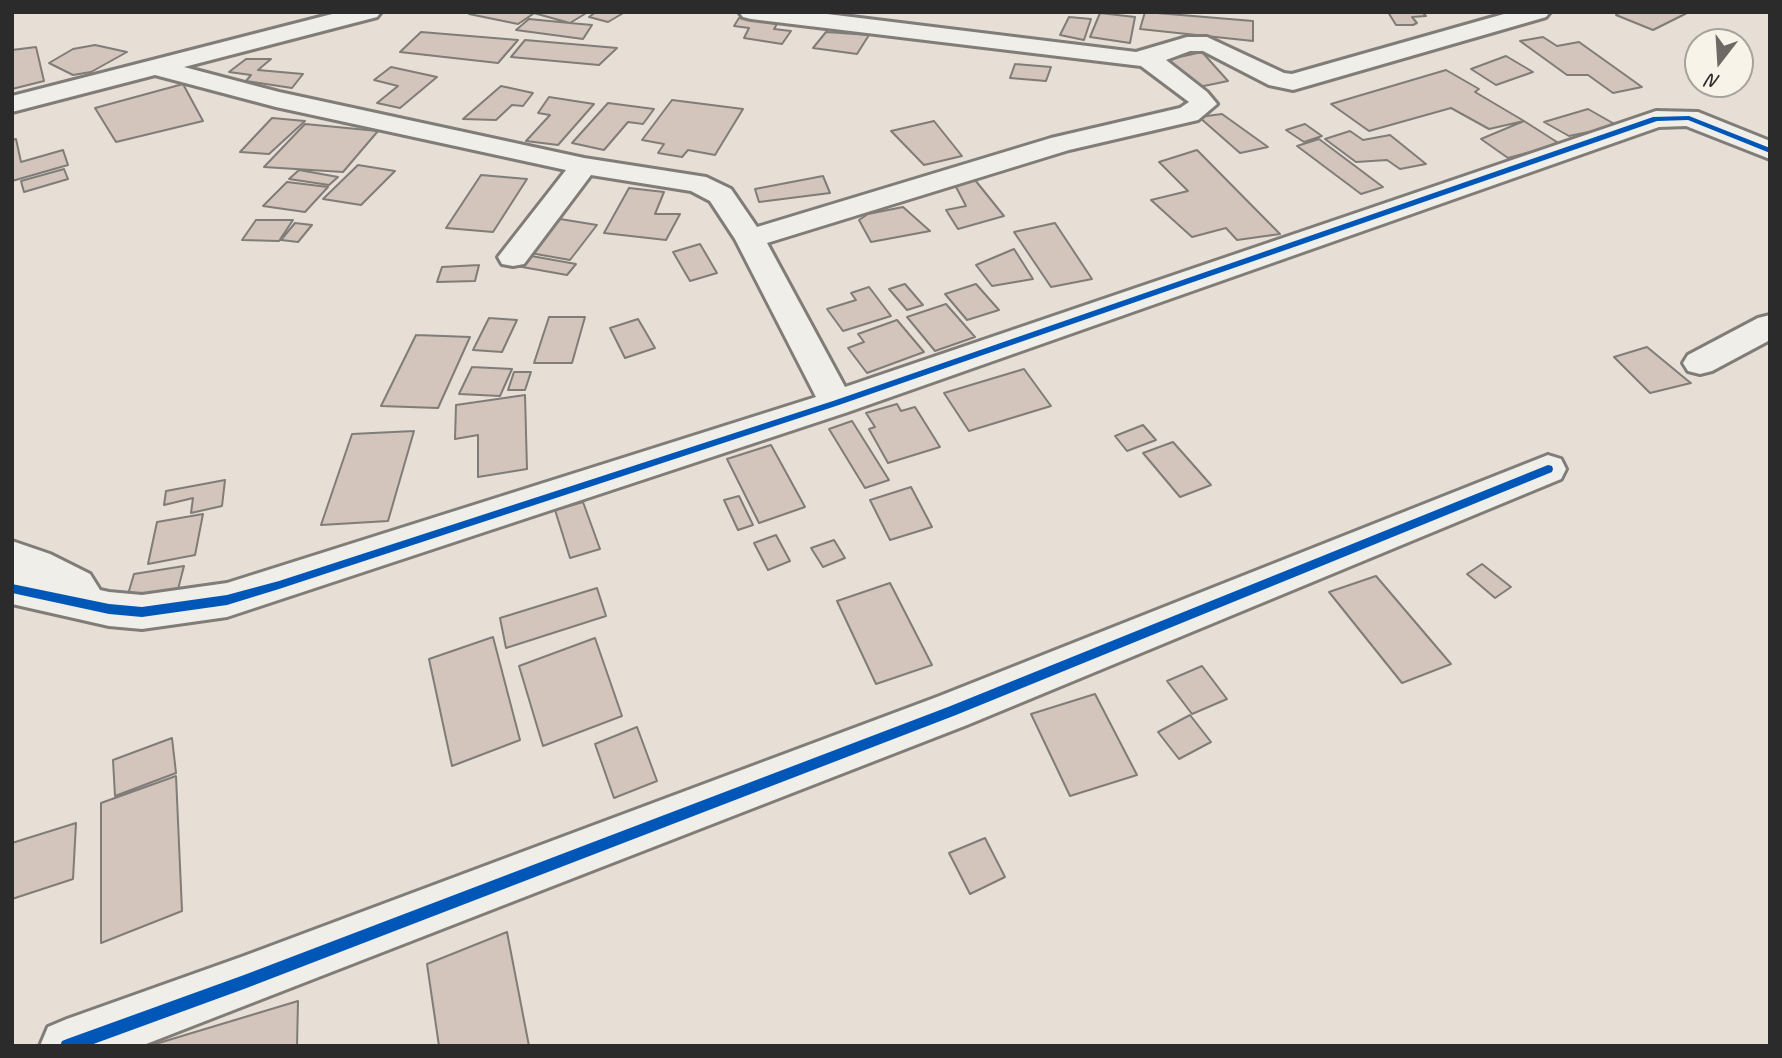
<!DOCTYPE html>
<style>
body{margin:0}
#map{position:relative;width:1782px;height:1058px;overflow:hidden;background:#e7ded5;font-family:Caveat,sans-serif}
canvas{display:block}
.frame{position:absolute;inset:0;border:14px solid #2b2b2b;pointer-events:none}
.north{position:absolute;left:1684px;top:28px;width:70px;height:70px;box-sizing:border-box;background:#f7f3e8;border:2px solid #a5a39c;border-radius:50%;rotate:197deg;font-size:19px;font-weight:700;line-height:28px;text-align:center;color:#2b2b2b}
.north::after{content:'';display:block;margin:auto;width:24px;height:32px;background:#6d6a66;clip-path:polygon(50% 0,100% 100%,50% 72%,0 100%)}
</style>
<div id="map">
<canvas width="1782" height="1058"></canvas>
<div class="frame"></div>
<div class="north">N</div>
</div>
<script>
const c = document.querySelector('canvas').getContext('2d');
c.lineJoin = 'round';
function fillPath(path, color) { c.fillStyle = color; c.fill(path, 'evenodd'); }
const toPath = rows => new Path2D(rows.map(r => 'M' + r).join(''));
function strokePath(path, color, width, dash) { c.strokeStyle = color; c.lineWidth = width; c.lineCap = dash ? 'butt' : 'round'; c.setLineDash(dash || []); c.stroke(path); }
const building = toPath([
 [471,12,524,12,533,14,518,24,469,14,471,12],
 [530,12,588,12,570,23,530,12],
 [596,12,625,12,608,22,589,17,596,12],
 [1145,12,1253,21,1253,41,1140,29,1145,12],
 [1388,12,1422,12,1426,16,1412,17,1417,23,1413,25,1396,25,1388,12],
 [1620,12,1689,12,1653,30,1616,15,1620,12],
 [1100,13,1135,17,1130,43,1090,37,1100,13],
 [1069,17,1091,19,1084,40,1060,35,1069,17],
 [739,18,777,24,774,29,791,31,782,44,744,38,749,28,734,26,739,18],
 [529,19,570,23,592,25,583,39,516,30,529,19],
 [421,32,518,40,498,63,400,52,421,32],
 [826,32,869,35,857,54,813,48,826,32],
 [1543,37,1557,46,1579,42,1642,87,1613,93,1588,75,1567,75,1520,41,1543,37],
 [525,40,617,48,599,65,511,57,525,40],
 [95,45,127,52,91,72,73,75,49,63,73,49,95,45],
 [36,47,44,81,12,89,12,50,36,47],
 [1202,52,1228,81,1199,87,1166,60,1202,52],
 [1506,56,1533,72,1496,85,1471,69,1506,56],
 [246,59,271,59,258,70,303,74,292,88,246,81,251,75,229,72,246,59],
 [1015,64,1051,67,1046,81,1010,78,1015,64],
 [391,67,437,77,400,108,377,103,398,86,374,80,391,67],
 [1446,70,1479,89,1475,92,1524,121,1489,129,1451,108,1369,131,1331,104,1446,70],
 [183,84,203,121,116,142,95,108,183,84],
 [501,86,533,93,523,106,512,105,496,120,463,119,501,86],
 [549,97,594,104,558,145,526,141,550,115,538,113,549,97],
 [672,100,743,109,715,155,688,150,682,157,658,153,664,144,642,140,672,100],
 [608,103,654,109,643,124,628,122,604,150,572,143,608,103],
 [1588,109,1618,126,1569,136,1544,122,1588,109],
 [1222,114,1268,147,1240,153,1199,117,1222,114],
 [272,118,305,121,269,154,240,152,272,118],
 [934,121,962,156,924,165,891,131,934,121],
 [1524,121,1560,144,1508,158,1481,139,1524,121],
 [305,124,378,131,343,172,264,167,305,124],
 [1305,124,1322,136,1304,142,1286,130,1305,124],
 [1350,131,1363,140,1390,135,1426,164,1400,169,1387,160,1356,162,1325,139,1350,131],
 [16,139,21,162,63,150,68,165,12,181,12,140,16,139],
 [1319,139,1383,187,1361,194,1297,146,1319,139],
 [1197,150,1280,234,1237,240,1226,228,1192,237,1151,200,1188,191,1159,162,1197,150],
 [358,165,395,171,361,205,323,199,358,165],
 [64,169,68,179,24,192,21,181,64,169],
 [299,170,338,177,329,185,289,179,299,170],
 [481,175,527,179,493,232,446,228,481,175],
 [823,176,830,193,759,202,755,189,823,176],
 [975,180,1004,216,958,229,946,210,966,206,955,185,975,180],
 [287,182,328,187,305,212,263,206,287,182],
 [629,188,664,192,655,214,680,214,666,240,604,233,629,188],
 [903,207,930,231,871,242,859,220,868,214,903,207],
 [560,219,597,225,570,260,519,251,529,238,543,241,560,219],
 [256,220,293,220,279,241,242,240,256,220],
 [295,223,312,225,298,242,281,240,295,223],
 [1055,223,1092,279,1051,287,1014,232,1055,223],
 [700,244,717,273,690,281,673,252,700,244],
 [1014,249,1033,279,992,286,976,265,1014,249],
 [520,254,576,264,567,275,511,265,520,254],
 [479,265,475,281,437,282,442,267,479,265],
 [905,284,923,305,907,310,889,289,905,284],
 [976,284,999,310,967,320,945,294,976,284],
 [869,287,891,316,843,331,827,309,856,300,851,293,869,287],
 [946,304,975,337,935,351,907,317,946,304],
 [549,317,585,317,572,363,534,363,549,317],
 [489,318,517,320,502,352,473,350,489,318],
 [638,319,655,348,625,358,610,328,638,319],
 [897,320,924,352,867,373,848,348,864,342,858,334,897,320],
 [416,335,470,337,438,408,381,406,416,335],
 [1647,347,1687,380,1691,383,1650,393,1614,357,1647,347],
 [472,367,512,369,500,396,459,394,472,367],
 [1024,369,1051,406,969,431,944,393,1024,369],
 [514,372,531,372,525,390,508,390,514,372],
 [525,395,527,469,478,477,478,435,455,439,456,405,525,395],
 [897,404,901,411,915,407,940,447,888,463,869,429,875,427,866,413,897,404],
 [852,421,889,480,865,488,829,429,852,421],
 [1143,425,1156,440,1127,451,1115,436,1143,425],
 [414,431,388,521,321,525,352,434,414,431],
 [1173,442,1211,485,1180,497,1143,453,1173,442],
 [771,445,805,507,759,523,727,459,771,445],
 [225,480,222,506,191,513,193,498,164,505,166,491,225,480],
 [911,487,932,527,890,540,870,500,911,487],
 [739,496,753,525,738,530,724,500,739,496],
 [583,502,600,549,570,558,555,510,583,502],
 [203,514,195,555,148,564,157,522,203,514],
 [776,535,790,561,768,570,754,543,776,535],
 [834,540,845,558,823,567,811,548,834,540],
 [1482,564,1511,587,1495,598,1467,574,1482,564],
 [184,566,177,593,126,601,134,574,184,566],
 [1376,576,1451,664,1402,683,1329,592,1376,576],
 [890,583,932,665,876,684,837,601,890,583],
 [597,588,606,616,506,648,500,618,597,588],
 [493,637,520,740,452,766,429,659,493,637],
 [595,638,622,716,543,746,519,666,595,638],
 [1202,666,1227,699,1192,714,1167,681,1202,666],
 [1095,694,1137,775,1070,796,1031,714,1095,694],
 [1190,715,1211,742,1179,759,1158,732,1190,715],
 [637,727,657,781,614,798,595,744,637,727],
 [172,738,176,773,115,796,113,760,172,738],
 [176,776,182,911,101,943,101,803,176,776],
 [76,823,73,879,12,899,12,843,76,823],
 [985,838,1005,877,970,894,949,853,985,838],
 [507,932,529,1046,439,1046,427,964,507,932],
 [298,1001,297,1046,152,1046,152,1045,298,1001]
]);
const minor = toPath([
 [340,12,381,12,377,17,184,67,279,92,584,158,706,177,731,189,757,227,1051,138,1180,108,1189,102,1141,66,751,19,743,17,739,12,811,12,1136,52,1187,37,1207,37,1284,73,1292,74,1511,12,1550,12,1546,17,1293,90,1269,85,1203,51,1190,51,1166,60,1207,92,1217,104,1198,120,1069,150,767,243,845,387,1656,111,1698,112,1770,141,1770,159,1686,126,1659,127,848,412,227,617,142,629,109,626,12,604,12,541,50,554,90,574,100,590,109,592,142,595,227,583,816,397,735,239,710,201,691,191,591,175,524,264,513,266,502,264,498,257,566,170,276,107,155,75,12,112,12,96,340,12],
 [1770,315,1770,340,1712,371,1700,374,1688,371,1683,363,1688,355,1758,318,1770,315],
 [1548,455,1561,459,1566,469,1561,479,967,725,141,1046,40,1046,48,1027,67,1019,244,956,937,697,1548,455]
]);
const cycleway = toPath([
 [1689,116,1770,148,1770,153,1688,120,1657,121,839,405,279,589,227,605,142,617,109,614,12,593,12,584,109,604,142,607,227,595,279,581,833,401,1653,117,1689,116],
 [1548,465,1552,466,1553,469,1552,472,956,715,244,989,88,1046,60,1046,62,1041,67,1039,244,975,948,707,1548,465]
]);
fillPath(building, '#d3c5bc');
strokePath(building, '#807c78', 2);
strokePath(minor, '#807c78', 6);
fillPath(minor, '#f0eee9');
fillPath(cycleway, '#0057b8');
</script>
